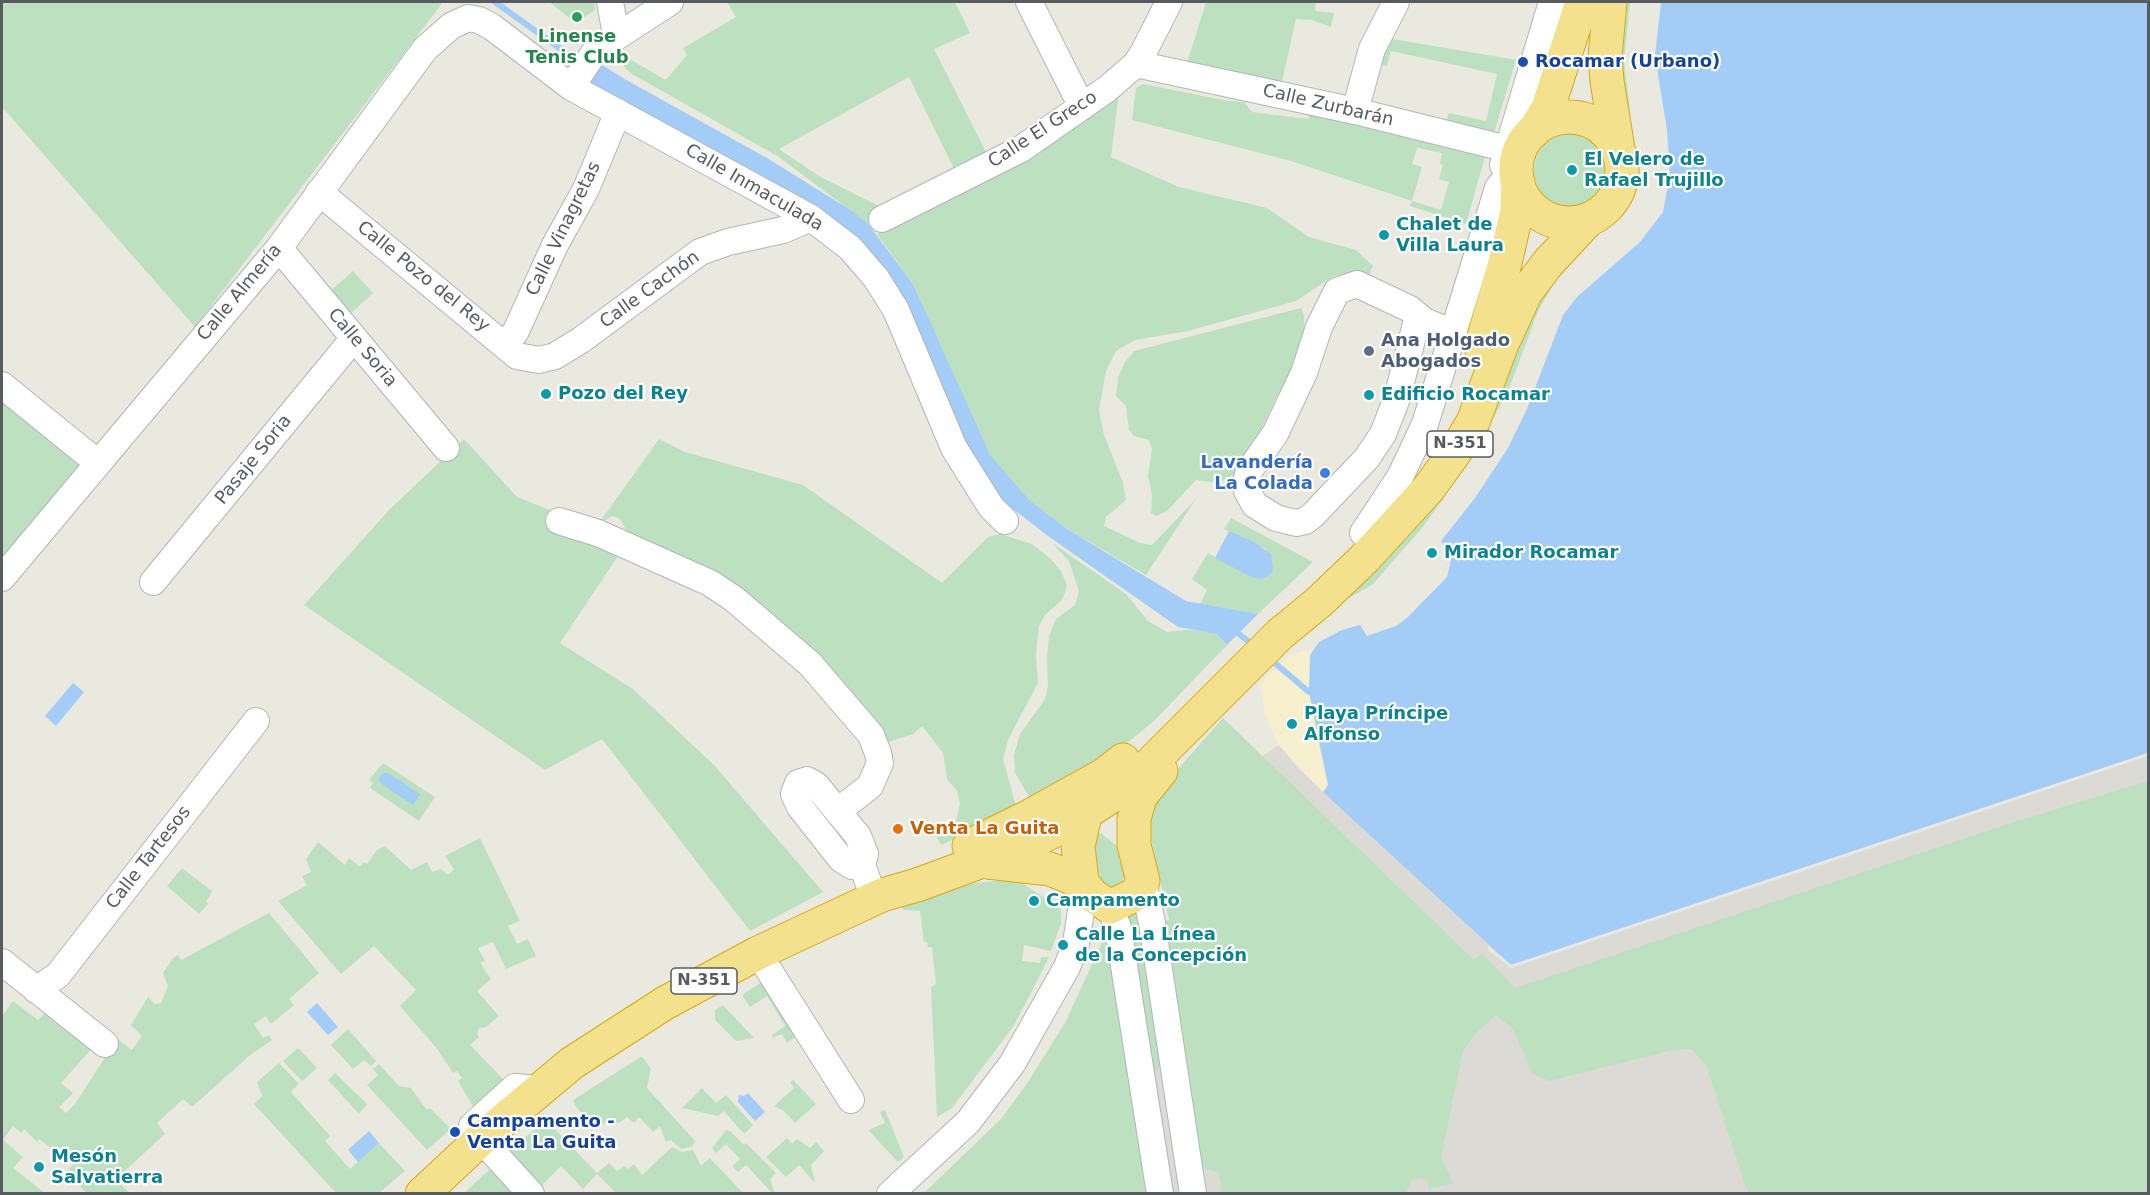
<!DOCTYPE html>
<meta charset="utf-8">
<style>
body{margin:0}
#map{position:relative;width:2150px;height:1195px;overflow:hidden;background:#eae9e0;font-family:"DejaVu Sans",sans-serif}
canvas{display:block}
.frame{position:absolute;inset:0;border:3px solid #585b5f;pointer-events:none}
</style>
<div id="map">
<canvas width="2150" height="1195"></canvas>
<div class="frame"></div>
</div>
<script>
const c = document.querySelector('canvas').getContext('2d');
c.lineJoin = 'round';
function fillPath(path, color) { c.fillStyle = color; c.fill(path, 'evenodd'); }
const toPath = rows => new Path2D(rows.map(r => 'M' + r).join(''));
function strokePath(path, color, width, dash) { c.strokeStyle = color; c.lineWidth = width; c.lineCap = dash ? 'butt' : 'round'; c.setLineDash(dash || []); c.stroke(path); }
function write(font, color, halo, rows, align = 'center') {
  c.font = font + ' "DejaVu Sans",sans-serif'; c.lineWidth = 4.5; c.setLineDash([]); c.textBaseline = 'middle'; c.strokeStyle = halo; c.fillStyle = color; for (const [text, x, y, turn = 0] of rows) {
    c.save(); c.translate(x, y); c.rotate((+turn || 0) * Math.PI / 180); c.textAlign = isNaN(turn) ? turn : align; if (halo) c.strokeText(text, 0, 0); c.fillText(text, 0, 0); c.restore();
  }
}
const industrial = toPath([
 [1279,745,1299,769,1511,965,2148,753,2148,1193,1115,1193,1101,944,1112,929,1169,920,1262,756]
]);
const green = toPath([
 [2,2,443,2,195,327,2,107],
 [549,2,594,2,595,10,576,23],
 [727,2,955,2,970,33,934,49,988,156,956,173,909,77,779,149,819,176,879,206,882,219,868,224,779,157,632,74,611,55,617,52,666,80,687,55,683,48,736,17],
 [1206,2,1316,2,1315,11,1334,13,1331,27,1312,20,1296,19,1281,86,1187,63],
 [1622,2,1630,2,1624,61,1636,161,1637,180,1632,196,1555,282,1539,309,1510,386,1477,451,1423,527,1373,584,1346,600,1340,600,1530,311,1591,235,1603,227,1630,195,1635,179,1635,161,1625,125,1620,83],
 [1387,38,1516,60,1493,136,1445,125,1449,113,1486,121,1497,74,1391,51,1387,66,1375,63],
 [1143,84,1228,101,1244,102,1252,112,1299,118,1308,119,1313,107,1487,149,1466,224,1410,206,1412,201,1291,161,1132,120,1136,88],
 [1417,148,1442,153,1440,164,1443,165,1439,179,1449,182,1441,210,1412,201,1422,167,1412,164],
 [1119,92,1111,157,1179,187,1267,208,1309,237,1356,250,1373,266,1367,279,1362,280,1342,274,1332,277,1296,301,1188,331,1135,340,1116,351,1106,371,1099,410,1104,435,1123,483,1126,500,1106,517,1104,526,1140,543,1152,545,1196,499,1146,575,1067,529,1029,501,1007,478,990,455,973,422,913,284,877,234],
 '1534 171a38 38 0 1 1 76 0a38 38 0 1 1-76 0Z',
 [353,271,373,293,347,317,327,294],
 [1301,308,1304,316,1305,339,1296,367,1277,396,1244,465,1232,476,1217,483,1196,480,1167,511,1156,516,1151,513,1152,495,1148,476,1152,449,1149,440,1134,436,1129,430,1126,406,1116,396,1118,377,1125,362,1134,351],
 [2,400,81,463,2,558],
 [464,439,517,497,552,511,551,529,565,537,620,553,560,643,633,689,714,765,823,892,750,931,602,739,545,770,304,605,389,510],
 [659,439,685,452,803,485,942,583,988,537,1000,534,1032,544,1051,559,1061,571,1067,585,1065,592,1062,600,1045,615,1039,626,1036,655,1038,683,1008,740,1003,759,1017,810,941,845,936,836,949,828,957,818,960,803,957,791,947,779,943,753,922,726,913,734,888,742,859,709,628,534,621,520,613,516,599,523],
 [1231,518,1313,562,1258,614,1200,604,1207,590,1192,579,1208,553,1251,577,1266,549,1224,529],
 [1052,543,1126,594,1148,621,1167,632,1187,630,1206,631,1217,634,1227,645,1155,720,1120,749,1032,802,1015,773,1014,755,1020,734,1045,699,1048,686,1047,658,1049,636,1056,619,1075,605,1079,591,1069,561],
 [1223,718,1474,960,1482,953,1515,988,2011,823,2148,781,2148,1193,1748,1193,1706,1065,1691,1049,1673,1050,1549,1081,1532,1073,1513,1029,1496,1015,1476,1033,1463,1050,1441,1158,1453,1183,1429,1189,1428,1181,1421,1178,1412,1180,1404,1194,1212,1193,1222,1191,1219,1172,1205,1169,1200,1158,1164,921,1169,920,1149,830,1152,806,1163,786],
 [383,763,435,797,419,821,370,788,373,783,369,780],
 [1101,833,1118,847,1127,871,1120,885,1110,888,1107,888,1100,876,1095,858,1096,834],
 [480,838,520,921,508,926,517,944,528,939,536,956,506,969,493,942,478,948,485,961,480,963,491,979,477,991,499,1016,486,1027,479,1028,477,1034,479,1037,470,1045,505,1081,474,1108,458,1081,462,1078,457,1071,453,1073,438,1050,400,1006,416,990,374,946,341,974,278,901,307,885,302,876,311,872,306,859,318,842,345,865,349,858,360,867,364,862,367,864,377,850,385,846,411,870,427,862,432,872,441,869,448,875,454,869,445,856],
 [182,868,212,891,206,902,208,904,199,914,167,886],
 [1016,879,1061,909,1061,923,1051,951,1024,945,1022,961,1040,963,1041,957,1049,957,1034,987,1013,1027,952,1108,937,1117,931,987,936,984,932,947,928,947,927,942,924,942,920,911,904,910,900,905,975,883],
 [1138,907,1161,1063,1156,1072,1146,1062,1126,909],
 [269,913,319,973,289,999,294,1005,271,1024,266,1016,254,1024,263,1038,269,1035,272,1040,249,1056,192,1107,183,1099,157,1123,165,1134,116,1179,129,1193,86,1193,67,1171,73,1165,39,1139,37,1142,24,1129,21,1133,13,1126,3,1140,23,1157,13,1168,45,1193,2,1193,2,1016,13,1001,38,1020,48,1010,94,1046,61,1083,73,1093,59,1107,66,1113,75,1104,117,1039,132,1050,142,1036,131,1025,148,997,155,1004,161,1003,168,986,163,973,173,958,178,955,181,960],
 [1105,936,1148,1193,923,1194,1001,1119,1026,1085,1065,1023],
 [765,980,800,1034,787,1043,782,1034,773,1038,772,1035,785,1026,767,996,750,1007,742,995],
 [723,1005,754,1038,736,1041,715,1020,715,1010],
 [348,1029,376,1061,371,1066,364,1060,353,1069,331,1045],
 [298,1048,317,1068,302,1081,283,1061],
 [642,1056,651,1069,647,1088,695,1141,692,1147,681,1149,671,1140,666,1142,660,1126,653,1132,639,1117,634,1123,627,1117,619,1123,609,1120,600,1126,586,1119,575,1105,573,1100],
 [279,1063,299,1084,291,1092,330,1136,325,1141,350,1169,379,1143,405,1171,379,1193,336,1193,254,1104,262,1096,257,1082],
 [379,1064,399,1086,411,1088,426,1109,431,1109,451,1129,427,1150,367,1085,378,1075,373,1069],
 [335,1073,367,1104,359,1114,328,1080],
 [793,1080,816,1104,795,1123,784,1111,774,1106,794,1088,790,1082],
 [702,1088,716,1103,726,1095,753,1125,744,1134,724,1111,718,1116,682,1108],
 [885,1110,904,1157,898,1162,868,1130,885,1123,880,1112],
 [546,1120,597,1173,609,1163,617,1171,624,1166,628,1169,634,1164,642,1175,672,1147,682,1152,693,1150,701,1166,710,1158,743,1193,616,1193,597,1174,583,1189,561,1166,540,1187,507,1153],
 [726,1130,730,1131,744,1145,746,1143,776,1173,770,1179,775,1193,772,1193,746,1165,738,1172,732,1166,740,1159,726,1144,716,1153,712,1148],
 [787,1138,792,1144,797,1139,810,1148,816,1142,824,1151,811,1165,815,1183,799,1165,786,1177,766,1157],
 [491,1168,514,1194,463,1194]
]);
const sand = toPath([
 [1314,648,1310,655,1317,736,1328,786,1323,792,1279,745,1264,712,1263,692,1258,685,1289,656]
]);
const water = toPath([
 [1661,2,2148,2,2148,753,1511,965,1323,792,1328,785,1309,692,1310,655,1319,642,1342,630,1360,625,1367,636,1396,626,1407,618,1447,577,1452,556,1441,541,1475,498,1508,448,1527,409,1563,315,1577,297,1640,242,1663,212,1670,174,1667,130,1655,56],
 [594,60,628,81,767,158,852,211,868,224,913,284,990,455,1029,500,1067,529,1186,601,1258,614,1227,645,1217,634,1178,627,1048,536,987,489,884,279,579,84],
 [1229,531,1254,542,1271,554,1273,570,1268,576,1261,579,1251,577,1215,558],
 [73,683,84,692,56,726,45,716],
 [383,773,388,773,420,794,413,805,383,785,378,779],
 [317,1003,338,1027,328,1035,307,1012],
 [748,1093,765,1112,755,1121,738,1102,739,1095,744,1096],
 [369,1131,379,1143,358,1162,348,1150]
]);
const pier = toPath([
 [2148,753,2148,756,1511,968,1487,949,1489,947,1511,965]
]);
const stream = toPath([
 [495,2,579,62],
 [1234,630,1254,646],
 [1269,658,1309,692]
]);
const minor = toPath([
 [610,2,616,35],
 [1029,2,1082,107],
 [1136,64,1355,111,1520,152],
 [571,87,596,50,670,2],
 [1355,111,1372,49,1396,2],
 [1503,165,1552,2],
 [319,192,517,356,539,360,555,356,581,340,700,252,728,242,783,230,811,218],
 [882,219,1021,149,1107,89,1136,64,1143,53,1169,2],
 [279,248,446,448],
 [1424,321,1410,309,1357,284,1337,291,1319,327,1304,373,1275,434,1249,471,1246,482,1247,491,1255,505,1276,518,1296,523,1305,521,1313,515,1367,458,1383,434,1397,398,1416,324,1424,321,1454,333],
 [506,345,516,331,555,245,586,189,618,112],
 [2,385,98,463],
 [559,521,598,533,710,583,734,599,810,664,871,735,878,753,880,763,870,786,838,811],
 [1363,533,1400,477,1425,424,1498,188,1517,164],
 [2,578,279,248,425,49,451,26,468,18,479,20,492,27,571,87,811,218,850,248,876,278,896,310,954,448,991,507,1005,521],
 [153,582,354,338],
 [862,865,852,866,841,859,800,807,794,794,798,783,807,780,816,785,858,836,865,854,862,865,874,898],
 [1143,881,1152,923,1193,1194],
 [1110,907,1118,928,1160,1194],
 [758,953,851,1100],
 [2,962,105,1044],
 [36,990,58,975,256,721],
 [481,1139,531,1194],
 [470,1140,472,1126,515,1087,539,1089],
 [890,1194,968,1122,1012,1064,1067,967,1076,943,1085,885]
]);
const highway = toPath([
 [1610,2,1605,57,1607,81,1618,149],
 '1516 170a53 53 0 1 1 106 0a53 53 0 1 1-106 0Z',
 [1534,131,1548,108,1582,2],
 [1481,347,1504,267,1517,211,1518,182],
 [1088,802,1078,846,1082,882,1092,895,1110,907,1136,894,1143,881,1134,845,1134,819,1140,797,1161,771],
 [969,846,1028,817,1104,775,1123,760],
 [988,862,1050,869,1082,882],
 [422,1194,481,1139,572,1063,665,1003,758,953,882,895,917,885,1031,843,1084,814,1130,784,1280,634,1319,602,1365,558,1429,488,1455,452,1473,422,1502,344,1526,292,1548,263,1589,219]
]);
const markers = [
 [577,17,6,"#2e9e5b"],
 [1523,62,6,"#1a4fb4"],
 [1572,170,6,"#0f9aa8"],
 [1384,235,6,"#0f9aa8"],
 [1369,351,6,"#5c6f8a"],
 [546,394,6,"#0f9aa8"],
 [1369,395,6,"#0f9aa8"],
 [1325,473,6,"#3f7fe0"],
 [1432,553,6,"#0f9aa8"],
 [1292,724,6,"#0f9aa8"],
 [898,829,6,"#e8710a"],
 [1034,901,6,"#0f9aa8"],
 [1063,945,6,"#0f9aa8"],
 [455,1132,6,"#1a4fb4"],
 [39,1167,6,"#0f9aa8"]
];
const shields = [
 [1460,444,66],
 [704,981,66]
];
const shieldNames = [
 ["N-351",1460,444],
 ["N-351",704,981]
];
const leisureNames = [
 ["Linense",577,37],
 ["Tenis Club",577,58]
];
const transitNames = [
 ["Rocamar (Urbano)",1535,62],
 ["Campamento -",467,1122],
 ["Venta La Guita",467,1143]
];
const streetNames = [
 ["Calle Zurbarán",1328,106,13],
 ["Calle El Greco",1043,130,-33],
 ["Calle Inmaculada",754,188,30],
 ["Calle Vinagretas",564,229,-64],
 ["Calle Pozo del Rey",423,277,39],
 ["Calle Cachón",650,290,-36],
 ["Calle Almería",240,293,-50],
 ["Calle Soria",362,348,50],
 ["Pasaje Soria",254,460,-51],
 ["Calle Tartesos",149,858,-52]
];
const cultureNames = [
 ["El Velero de",1584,160],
 ["Rafael Trujillo",1584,181],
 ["Chalet de",1396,225],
 ["Villa Laura",1396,246],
 ["Pozo del Rey",558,394],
 ["Edificio Rocamar",1381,395],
 ["Mirador Rocamar",1444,553],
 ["Playa Príncipe",1304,714],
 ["Alfonso",1304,735],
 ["Campamento",1046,901],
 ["Calle La Línea",1075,935],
 ["de la Concepción",1075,956],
 ["Mesón",51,1157],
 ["Salvatierra",51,1178]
];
const serviceNames = [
 ["Ana Holgado",1381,341],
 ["Abogados",1381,362]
];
const shopNames = [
 ["Lavandería",1313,463],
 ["La Colada",1313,484]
];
const foodNames = [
 ["Venta La Guita",910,829]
];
fillPath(industrial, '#dcdad4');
fillPath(green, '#bde0c0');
fillPath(sand, '#f6f0cf');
fillPath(water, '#a3ccf7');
fillPath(pier, '#eae9e0');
strokePath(stream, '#a3ccf7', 6);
strokePath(minor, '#b2b5b9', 28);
strokePath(highway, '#d8a912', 35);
strokePath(minor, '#fff', 26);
strokePath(highway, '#f3e18d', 33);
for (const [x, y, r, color] of markers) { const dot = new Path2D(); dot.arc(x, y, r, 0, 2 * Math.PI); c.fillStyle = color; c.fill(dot); strokePath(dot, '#fff', 2); }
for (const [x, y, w] of shields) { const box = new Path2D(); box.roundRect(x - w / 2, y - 13, w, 26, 4.5); c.fillStyle = '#fff'; c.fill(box); strokePath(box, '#585b5f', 1.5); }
write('bold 16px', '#585b5f', null, shieldNames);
write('bold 18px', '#27864d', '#fff', leisureNames);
write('bold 18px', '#164399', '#fff', transitNames, 'left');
write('18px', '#585b5f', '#fff', streetNames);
write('bold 18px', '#0d838f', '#fff', cultureNames, 'left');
write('bold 18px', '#4e5e75', '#fff', serviceNames, 'left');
write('bold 18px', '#366cbe', '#fff', shopNames, 'right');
write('bold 18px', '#c56008', '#fff', foodNames, 'left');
</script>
